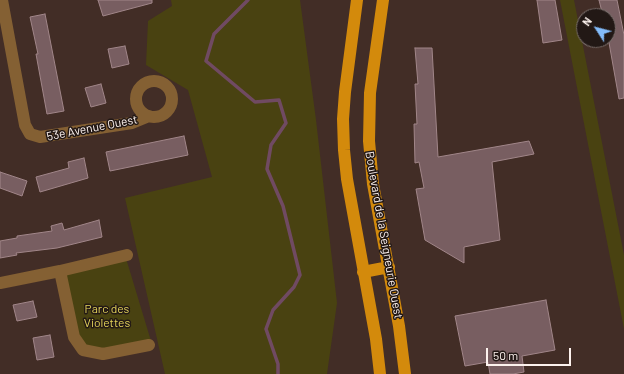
<!DOCTYPE html>
<style>
body{margin:0}
#map{position:relative;width:624px;height:374px;overflow:hidden;background:#422d26;font-family:Barlow,sans-serif}
canvas{display:block}
.north{position:absolute;left:576px;top:8px;width:40px;height:40px;box-sizing:border-box;background:#221815;border:1px solid #7a6f6c;border-radius:50%;rotate:306deg;font-size:11px;font-weight:700;line-height:16px;text-align:center;color:#fdf2ee}
.north::after{content:'';display:block;margin:auto;width:14px;height:18px;background:#83bcfb;clip-path:polygon(50% 0,100% 100%,50% 72%,0 100%)}
.scale{position:absolute;left:486px;top:348px;width:85px;height:18px;box-sizing:border-box;border:2px solid #fdf2ee;border-top:0;padding-left:5px;font-size:12px;line-height:14px;white-space:nowrap;color:#fdf2ee;-webkit-text-stroke:3px #221815;paint-order:stroke}
</style>
<div id="map">
<canvas width="624" height="374"></canvas>
<div class="north">N</div>
<div class="scale">50 m</div>
</div>
<script>
const c = document.querySelector('canvas').getContext('2d');
c.lineJoin = 'round';
function fillPath(path, color) { c.fillStyle = color; c.fill(path, 'evenodd'); }
const toPath = rows => new Path2D(rows.map(r => 'M' + r).join(''));
function strokePath(path, color, width, dash) { c.strokeStyle = color; c.lineWidth = width; c.lineCap = dash ? 'butt' : 'round'; c.setLineDash(dash || []); c.stroke(path); }
function write(font, color, halo, rows, align = 'center') {
  c.font = font + ' Barlow,sans-serif'; c.lineWidth = 3; c.setLineDash([]); c.textBaseline = 'middle'; c.strokeStyle = halo; c.fillStyle = color; for (const [text, x, y, turn = 0] of rows) {
    c.save(); c.translate(x, y); c.rotate((+turn || 0) * Math.PI / 180); c.textAlign = isNaN(turn) ? turn : align; if (halo) c.strokeText(text, 0, 0); c.fillText(text, 0, 0); c.restore();
  }
}
const green = toPath([
 [171,0,300,0,316,120,337,303,327,374,165,374,125,198,212,177,188,90,146,65,148,21,172,6],
 [560,0,574,0,624,255,624,329],
 [125,255,151,341,108,354,86,350,75,337,61,271]
]);
const stream = toPath([
 [248,0,214,34,206,61,255,102,279,100,286,123,271,145,267,169,283,206,300,275,294,287,273,310,266,329,278,364,278,374]
]);
const building = toPath([
 [98,0,152,0,152,3,103,16,98,0],
 [537,0,555,0,562,40,543,43,537,0],
 [599,0,617,0,624,35,624,98,619,99,608,37,608,16,603,16,599,0],
 [45,14,64,111,47,114,36,54,38,54,30,17,45,14],
 [125,46,129,64,112,68,108,49,125,46],
 [415,48,432,48,438,157,529,141,534,154,492,162,500,240,464,247,464,263,425,240,416,189,424,188,419,162,415,163,414,124,417,124,415,84,418,84,415,48],
 [101,84,106,103,91,107,85,88,101,84],
 [184,136,188,155,110,171,106,152,184,136],
 [84,158,88,178,40,192,36,177,69,168,68,162,84,158],
 [0,172,27,181,22,196,0,188,0,172],
 [99,220,102,237,57,248,16,253,17,255,0,258,0,241,17,238,17,236,52,231,51,226,62,223,64,230,99,220],
 [546,300,555,350,522,356,524,372,513,374,490,374,488,362,465,366,455,316,546,300],
 [33,301,37,317,17,321,13,305,33,301],
 [50,335,54,357,37,360,33,338,50,335]
]);
const minor = toPath([
 [2,0,25,125,30,134,40,137,132,123,149,116],
 '136 99a18 18 0 1 1 36 0a18 18 0 1 1-36 0Z',
 [60,271,74,337,83,350,103,354,149,345],
 [0,283,60,271,127,255]
]);
const major = toPath([
 [357,0,345,92,343,119,344,150,347,179,376,339,380,374],
 [383,0,370,93,369,141,373,184,399,326,405,374],
 [363,272,389,267]
]);
const streetNames = [
 ["53e Avenue Ouest",92,128,-11],
 ["Boulevard de la Seigneurie Ouest",384,235,80]
];
const parkNames = [
 ["Parc des",107,309],
 ["Violettes",107,323]
];
fillPath(green, '#494211');
strokePath(stream, '#704a62', 3.5);
fillPath(building, '#785e61');
strokePath(building, '#a18689', 1);
strokePath(minor, '#846033', 12);
strokePath(major, '#d38a0c', 12);
write('12px', '#fdf2ee', '#221815', streetNames);
write('12px', '#e3d35a', '#221815', parkNames);
</script>
